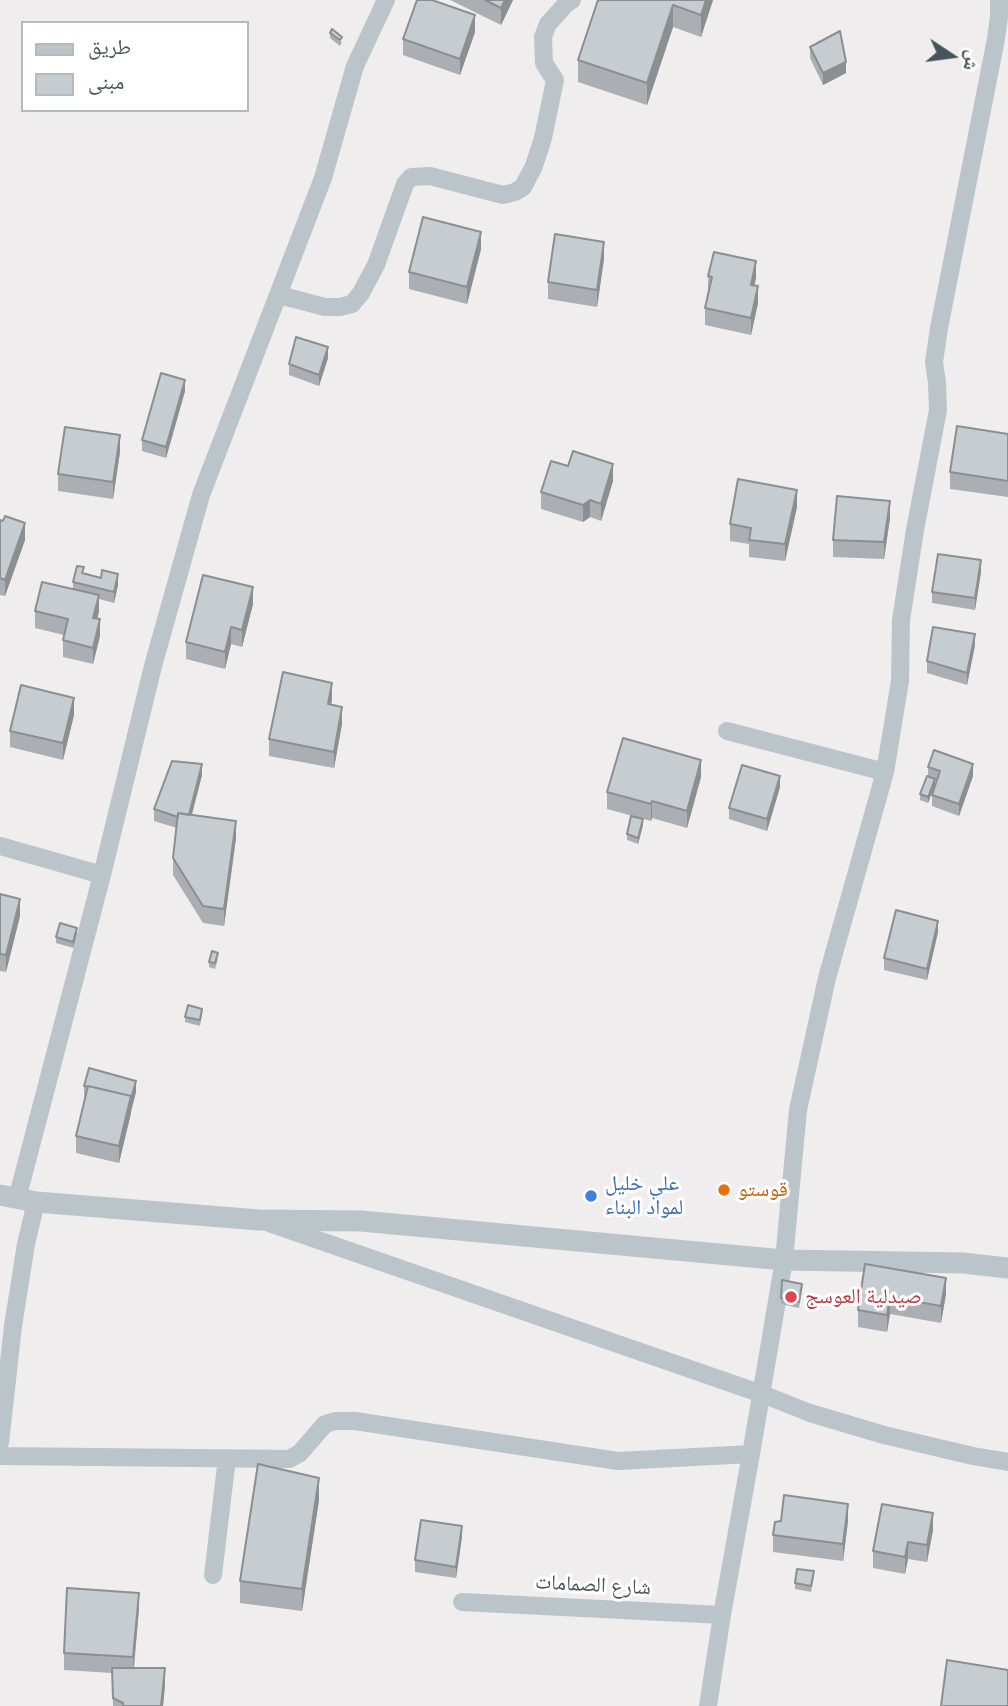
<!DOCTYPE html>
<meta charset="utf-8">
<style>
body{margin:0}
#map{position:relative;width:1008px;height:1706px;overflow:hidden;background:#f0edee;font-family:Raleway,"Noto Naskh Arabic",sans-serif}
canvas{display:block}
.legend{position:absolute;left:21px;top:21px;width:228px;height:91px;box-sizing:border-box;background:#fff;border:2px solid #b5bbbd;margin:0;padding:9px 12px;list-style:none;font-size:21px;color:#475459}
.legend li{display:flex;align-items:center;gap:14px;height:35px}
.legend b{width:35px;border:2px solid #b5bbbd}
.north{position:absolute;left:917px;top:21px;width:70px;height:70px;-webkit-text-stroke:5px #fff;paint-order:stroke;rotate:103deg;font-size:19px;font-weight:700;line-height:28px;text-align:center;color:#475459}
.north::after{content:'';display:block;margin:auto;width:24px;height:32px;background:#475459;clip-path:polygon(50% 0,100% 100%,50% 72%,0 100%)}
</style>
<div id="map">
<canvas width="1008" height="1706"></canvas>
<ul class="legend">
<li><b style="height:9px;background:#bac4c9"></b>طريق</li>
<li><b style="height:19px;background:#c7ccd0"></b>مبنى</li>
</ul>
<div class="north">ش</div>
</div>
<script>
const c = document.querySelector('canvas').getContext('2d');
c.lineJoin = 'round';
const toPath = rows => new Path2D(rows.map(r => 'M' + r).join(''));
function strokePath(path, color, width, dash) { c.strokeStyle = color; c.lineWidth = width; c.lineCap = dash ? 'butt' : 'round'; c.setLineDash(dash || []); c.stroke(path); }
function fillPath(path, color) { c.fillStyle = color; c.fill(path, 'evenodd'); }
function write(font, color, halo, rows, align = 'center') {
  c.font = font + ' Raleway,"Noto Naskh Arabic",sans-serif'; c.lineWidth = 6; c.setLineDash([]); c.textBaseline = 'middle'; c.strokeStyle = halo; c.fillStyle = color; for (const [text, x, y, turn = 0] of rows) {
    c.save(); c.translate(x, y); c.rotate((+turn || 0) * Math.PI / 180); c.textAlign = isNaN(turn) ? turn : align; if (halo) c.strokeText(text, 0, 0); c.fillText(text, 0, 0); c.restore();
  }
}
const minor = toPath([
 [279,295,325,307,340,307,352,304,361,293,376,265,405,184,411,177,430,176,503,195,515,192,523,187,534,166,543,138,555,80,544,63,543,37,548,24,566,4,572,0],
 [727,731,885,772],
 [0,846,102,875],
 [17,1199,102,875,153,666,201,495,323,178,355,66,386,0],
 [269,1223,762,1394,810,1413,884,1435,973,1456,1008,1462],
 [0,1443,13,1326,26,1244,36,1202],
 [0,1456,289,1459,300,1453,325,1424,335,1421,355,1421,618,1461,751,1454],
 [213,1575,227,1458],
 [462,1602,722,1615],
 [708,1706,722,1615,751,1454,784,1260,798,1110,827,978,885,772,900,681,901,620,915,530,938,410,937,383,934,362,939,328,996,39,999,17,999,0]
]);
const tertiary = toPath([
 [0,1195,36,1202,259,1220,361,1221,784,1260,963,1263,1008,1268]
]);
const wall = toPath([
 [450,0,513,0,501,25],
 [598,0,713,0,701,37,673,27,647,105,578,82,578,60],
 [475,32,460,75,403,55,403,39],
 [330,33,342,42,340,46,330,38],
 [810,47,846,73,823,85,810,58],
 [481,249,467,304,409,289,409,272],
 [604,259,597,307,548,299,548,282],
 [708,276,756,278,754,285,758,303,751,335,705,325,705,308,708,293],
 [328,358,319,386,289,375,289,364],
 [185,391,166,458,142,451,142,440],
 [1008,434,1008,497,950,489,950,472],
 [120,452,113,499,58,491,58,474],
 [613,481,601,521,590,517,583,522,541,509,541,492],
 [797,507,785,561,749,557,749,544,730,541,730,524],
 [890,518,884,559,833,557,833,540],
 [0,520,25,540,5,596,0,595],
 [981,572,975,610,932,603,932,592],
 [84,573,118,585,114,603,99,599,99,612,97,619,100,636,93,664,63,657,63,640,64,635,35,628,35,611,73,589,73,582],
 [253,604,242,647,231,644,225,669,186,659,186,642],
 [975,645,967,685,927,673,927,661],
 [332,699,331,705,342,724,334,768,269,756,269,739],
 [74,715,63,760,10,747,10,731],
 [928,767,973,776,959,816,932,806,932,795,937,781,935,781,935,785,928,803,920,800,920,794,928,777],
 [202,775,192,815,236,838,224,926,203,923,173,875,173,858,177,828,154,821,154,809],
 [701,777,687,828,652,818,651,821,607,809,607,792],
 [780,787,767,831,729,819,729,808],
 [643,825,638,844,627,840,627,834],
 [0,894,20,916,6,972,0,971],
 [938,932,927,980,884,970,884,958],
 [77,934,73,948,56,943,56,937],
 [218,959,215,969,209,967,209,962],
 [202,1014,200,1026,185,1022,185,1017],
 [84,1086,136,1092,119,1163,76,1153,76,1136,85,1098,84,1098],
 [865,1264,946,1294,941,1323,890,1314,887,1332,858,1327,858,1310],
 [782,1280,802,1290,799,1308,781,1304],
 [319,1500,302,1611,240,1603,240,1581],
 [848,1521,843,1561,773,1552,773,1535],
 [933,1530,927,1562,908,1559,905,1574,873,1568,873,1551],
 [462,1537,456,1578,415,1572,415,1560],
 [814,1577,811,1592,795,1589,795,1583],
 [139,1609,134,1668,165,1685,163,1706,113,1706,112,1673,64,1670,64,1653]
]);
const shadedWall = toPath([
 [505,0,513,0,501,25,501,8],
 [706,0,713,0,701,37,701,15],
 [673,5,673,27,647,105,647,83],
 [475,15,475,32,460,75,460,59],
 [846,62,846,73,823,85,823,73],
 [481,232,481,249,467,304,467,287],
 [604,242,604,259,597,307,597,290],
 [756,261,756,278,751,301,751,285],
 [758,286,758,303,751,335,751,318],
 [328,347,328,358,319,386,319,375],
 [185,380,185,391,166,458,166,447],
 [120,435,120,452,113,499,113,482],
 [613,464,613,481,601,521,601,504],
 [797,490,797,507,785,561,785,544],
 [590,500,590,517,583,522,583,505],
 [890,501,890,518,884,559,884,542],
 [25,523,25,540,5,596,5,580],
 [981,560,981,572,975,610,975,598],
 [118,574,118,585,114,603,114,592],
 [253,587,253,604,242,647,242,630],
 [99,595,99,612,93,635,93,618],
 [100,619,100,636,93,664,93,648],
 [231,627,231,644,225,669,225,652],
 [975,634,975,645,967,685,967,673],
 [332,683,332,699,328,721,328,704],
 [74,698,74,715,63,760,63,743],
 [342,707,342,724,334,768,334,752],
 [701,760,701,777,687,828,687,811],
 [202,764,202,775,187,832,187,820],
 [973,764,973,776,959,816,959,804],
 [780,776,780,787,767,831,767,819],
 [935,779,935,785,928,803,928,797],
 [652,801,652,818,651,821,651,804],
 [643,819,643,825,638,844,638,838],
 [236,821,236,838,224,926,224,909],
 [20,899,20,916,6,972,6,955],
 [938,921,938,932,927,980,927,969],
 [77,928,77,934,73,948,73,942],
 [136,1081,136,1092,131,1110,131,1099],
 [131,1096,131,1113,119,1163,119,1146],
 [946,1278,946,1294,941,1323,941,1306],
 [890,1297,890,1314,887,1332,887,1315],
 [319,1478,319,1500,302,1611,302,1589],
 [848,1504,848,1521,843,1561,843,1544],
 [933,1513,933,1530,927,1562,927,1545],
 [462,1526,462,1537,456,1578,456,1567],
 [908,1542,908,1559,905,1574,905,1557],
 [139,1593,139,1609,133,1674,133,1657],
 [165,1668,165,1685,163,1706,161,1706]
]);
const building = toPath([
 [417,0,432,0,475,15,460,59,403,39,417,0],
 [485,0,505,0,501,8,485,0],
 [598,0,706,0,701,15,673,5,647,83,578,60,598,0],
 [332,29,342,37,340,40,330,33,332,29],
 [840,31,846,62,823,73,810,47,840,31],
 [423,217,481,232,467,287,409,272,423,217],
 [555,234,604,242,597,290,548,282,555,234],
 [714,252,756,261,751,285,758,286,751,318,705,308,712,277,708,276,714,252],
 [296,337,328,347,319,375,289,364,296,337],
 [161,373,185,380,166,447,142,440,161,373],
 [957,426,1008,434,1008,481,950,472,957,426],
 [65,427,120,435,113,482,58,474,65,427],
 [573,451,613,464,601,504,590,500,583,505,541,492,551,461,568,466,573,451],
 [738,479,797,490,785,544,749,540,751,528,730,524,738,479],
 [837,496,890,501,884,542,833,540,837,496],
 [5,516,25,523,5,580,0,578,0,520,3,521,5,516],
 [938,554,981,560,975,598,932,592,938,554],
 [77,566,84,567,82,573,101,578,102,570,118,574,114,592,73,582,77,566],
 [203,575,253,587,242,630,231,627,225,652,186,642,203,575],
 [42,582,99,595,93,618,100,619,93,648,63,640,68,619,35,611,42,582],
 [933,627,975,634,967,673,927,661,933,627],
 [283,672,332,683,328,704,342,707,334,752,269,739,283,672],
 [21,685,74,698,63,743,10,731,21,685],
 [623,738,701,760,687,811,652,801,651,804,607,792,623,738],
 [934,750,973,764,959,804,932,795,940,771,928,767,934,750],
 [172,761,202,764,189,815,178,813,178,817,154,809,172,761],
 [742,765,780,776,767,819,729,808,742,765],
 [927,776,935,779,928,797,920,794,927,776],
 [178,813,236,821,224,909,203,906,173,858,178,813],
 [631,816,643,819,638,838,627,834,631,816],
 [0,894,20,899,6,955,0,954,0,894],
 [896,910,938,921,927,969,884,958,896,910],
 [60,923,77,928,73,942,56,937,60,923],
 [212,951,218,953,215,963,209,962,212,951],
 [188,1005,202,1009,200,1020,185,1017,188,1005],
 [89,1068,136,1081,131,1099,131,1096,88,1086,88,1087,84,1086,89,1068],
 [88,1086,131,1096,119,1146,76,1136,88,1086],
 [865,1264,946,1278,941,1306,890,1297,887,1315,858,1310,865,1264],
 [782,1280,802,1284,799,1302,781,1298,782,1280],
 [258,1464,319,1478,302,1589,240,1581,258,1464],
 [784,1495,848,1504,843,1544,773,1535,775,1522,781,1521,784,1495],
 [882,1504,933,1513,927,1545,908,1542,905,1557,873,1551,882,1504],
 [421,1520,462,1526,456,1567,415,1560,421,1520],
 [797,1569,814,1571,811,1586,795,1583,797,1569],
 [67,1588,139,1593,133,1657,64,1653,67,1588],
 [947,1660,1008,1670,1008,1706,941,1706,947,1660],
 [112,1668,165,1668,161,1706,123,1706,123,1703,113,1698,112,1668]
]);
const markers = [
 [724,1190,7,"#e8710a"],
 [591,1196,7,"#3f7fe0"],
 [791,1297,7,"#e0444e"]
];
const shopNames = [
 ["علي خليل",605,1184],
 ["لمواد البناء",605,1208]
];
const foodNames = [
 ["قوستو",738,1190]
];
const healthNames = [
 ["صيدلية العوسج",805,1297]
];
const streetNames = [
 ["شارع الصمامات",593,1585,3]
];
strokePath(minor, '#bac4c9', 18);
strokePath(tertiary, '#bac4c9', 21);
fillPath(wall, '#abafb3');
fillPath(shadedWall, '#8b8f92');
fillPath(building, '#c7ccd0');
strokePath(building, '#8b8f92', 2);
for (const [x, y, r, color] of markers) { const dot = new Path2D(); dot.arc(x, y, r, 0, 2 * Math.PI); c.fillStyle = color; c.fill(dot); strokePath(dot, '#fff', 2.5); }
write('21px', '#366cbe', '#fff', shopNames, 'left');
write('21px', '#c56008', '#fff', foodNames, 'left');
write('21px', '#be3a42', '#fff', healthNames, 'left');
write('21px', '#475459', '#fff', streetNames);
</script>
